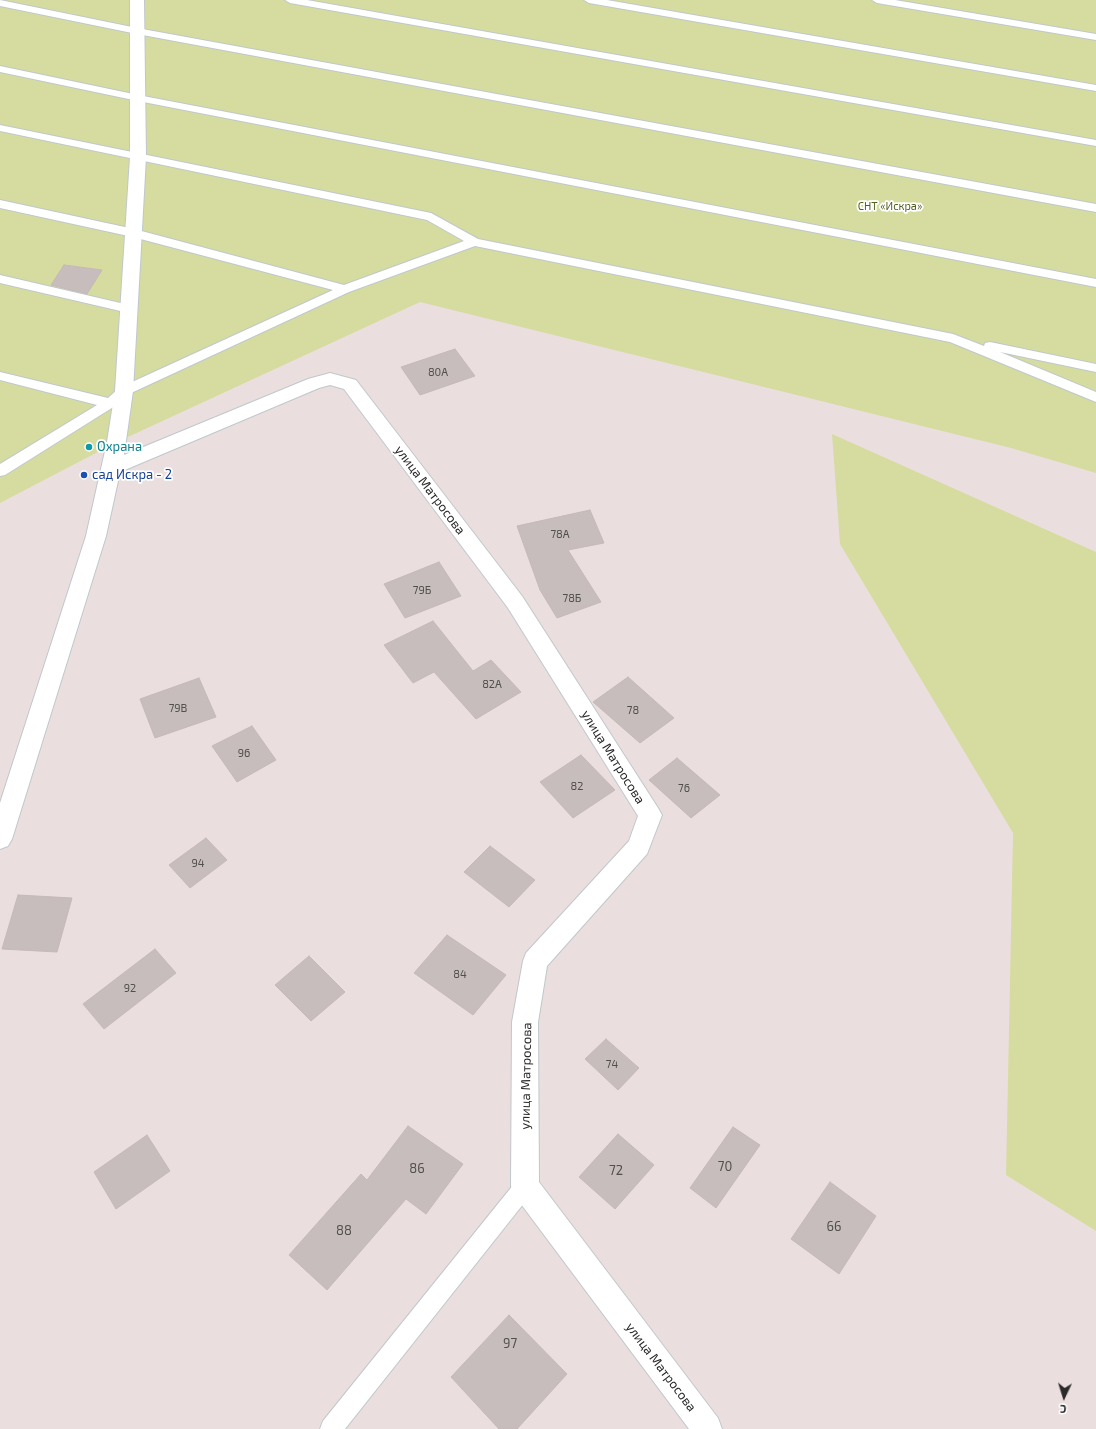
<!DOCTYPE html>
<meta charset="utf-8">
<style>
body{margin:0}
#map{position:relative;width:1096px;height:1429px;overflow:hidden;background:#ebdede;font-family:"Exo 2",sans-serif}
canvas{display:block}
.north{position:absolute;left:1044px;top:1377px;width:40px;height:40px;-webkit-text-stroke:3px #fff;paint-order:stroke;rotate:184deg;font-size:11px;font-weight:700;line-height:16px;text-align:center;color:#2a2a2a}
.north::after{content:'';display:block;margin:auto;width:14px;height:18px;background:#2a2a2a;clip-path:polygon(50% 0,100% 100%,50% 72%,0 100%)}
</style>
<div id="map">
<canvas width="1096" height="1429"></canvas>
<div class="north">С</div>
</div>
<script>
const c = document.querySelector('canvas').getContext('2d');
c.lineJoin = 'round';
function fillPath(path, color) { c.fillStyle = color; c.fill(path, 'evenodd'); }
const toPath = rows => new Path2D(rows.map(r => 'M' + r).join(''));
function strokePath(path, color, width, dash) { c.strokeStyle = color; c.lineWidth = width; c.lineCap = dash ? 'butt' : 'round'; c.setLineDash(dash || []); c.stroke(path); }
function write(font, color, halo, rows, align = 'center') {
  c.font = font + ' "Exo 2",sans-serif'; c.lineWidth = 3.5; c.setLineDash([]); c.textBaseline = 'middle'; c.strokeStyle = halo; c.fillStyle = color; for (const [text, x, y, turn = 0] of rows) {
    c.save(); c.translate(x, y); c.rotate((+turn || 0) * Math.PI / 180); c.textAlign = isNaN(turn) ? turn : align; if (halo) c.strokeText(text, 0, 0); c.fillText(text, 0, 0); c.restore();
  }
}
const green = toPath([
 [0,0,1096,0,1096,473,1011,448,420,302,117,442,0,503],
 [832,434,1096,552,1096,1231,1006,1175,1013,833,840,544]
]);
const building = toPath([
 [64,265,102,270,87,294,51,285,64,265],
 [455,349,475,376,420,395,401,367,455,349],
 [590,510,604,543,568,550,601,602,557,618,540,590,517,526,590,510],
 [439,562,461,596,405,618,384,584,439,562],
 [433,621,473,671,491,660,521,692,476,719,434,672,413,683,384,645,433,621],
 [628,677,674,718,640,743,593,702,628,677],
 [199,678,216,717,155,738,140,699,199,678],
 [252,726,276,760,237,782,212,746,252,726],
 [581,755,615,790,573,818,540,782,581,755],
 [677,758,720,795,691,818,649,780,677,758],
 [206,838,227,860,190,888,169,865,206,838],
 [490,846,535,880,509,907,464,872,490,846],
 [18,895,72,898,57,952,2,949,18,895],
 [447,935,506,975,473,1015,414,973,447,935],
 [155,949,176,973,104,1029,83,1004,155,949],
 [309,956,345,992,311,1021,275,985,309,956],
 [606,1039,639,1068,618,1090,585,1059,606,1039],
 [408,1126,463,1164,426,1214,406,1199,327,1290,289,1255,361,1174,367,1180,408,1126],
 [733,1127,760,1145,716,1208,690,1188,733,1127],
 [618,1134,654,1165,615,1209,579,1177,618,1134],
 [147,1135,170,1171,116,1209,94,1172,147,1135],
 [830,1182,876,1216,839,1274,791,1239,830,1182],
 [509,1315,567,1374,517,1429,499,1429,451,1377,509,1315]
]);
const lane = toPath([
 [0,0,137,28,1096,204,1096,212,137,34,0,6,0,0],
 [285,0,307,0,1096,140,1096,146,290,3,285,0],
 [584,0,607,0,1096,85,1096,91,589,3,584,0],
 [872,0,895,0,1096,34,1096,40,877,3,872,0],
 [0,66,138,95,1096,279,1096,287,138,101,0,72,0,66],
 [0,125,431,213,478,239,953,334,984,346,985,343,990,342,1096,364,1096,372,1000,352,1096,392,1096,402,950,342,475,246,349,292,129,394,115,406,5,475,0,476,0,464,97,405,0,380,0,372,108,398,119,388,333,290,133,237,0,208,0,200,134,229,344,285,464,241,427,220,0,131,0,125],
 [0,275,129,305,134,306,135,309,134,312,129,313,0,283,0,275],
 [525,1176,532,1179,535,1186,532,1193,345,1429,320,1429,323,1421,518,1179,525,1176]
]);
const street = toPath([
 [130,0,144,0,146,157,133,391,124,455,308,379,330,373,356,380,522,596,658,808,662,815,647,854,547,966,538,1022,539,1182,718,1418,722,1429,689,1429,515,1196,511,1186,512,1022,523,961,526,953,629,841,638,816,508,608,344,389,330,385,319,388,120,472,106,536,12,839,8,846,0,849,0,803,86,536,107,442,115,391,130,157,130,0]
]);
const markers = [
 [89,447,4,"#0f9aa8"],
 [84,475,4,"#1a4fb4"]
];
const farParknames = [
 ["СНТ «Искра»",890,206]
];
const numberNames = [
 ["80А",438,372],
 ["78А",560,534],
 ["79Б",422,590],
 ["78Б",572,598],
 ["82А",492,684],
 ["79В",178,708],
 ["78",633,710],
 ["96",244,753],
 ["82",577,786],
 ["76",684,788],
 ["94",198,863],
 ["84",460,974],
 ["92",130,988],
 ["74",612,1064]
];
const cultureNames = [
 ["Охрана",97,447]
];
const transitNames = [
 ["сад Искра - 2",92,475]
];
const streetNames = [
 ["улица Матросова",430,490,53],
 ["улица Матросова",613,757,58],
 ["улица Матросова",526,1076,-89],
 ["улица Матросова",661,1367,53]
];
const nearNumbernames = [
 ["70",725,1167],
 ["86",417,1169],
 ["72",616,1171],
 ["66",834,1227],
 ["88",344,1231],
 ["97",510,1344]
];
fillPath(green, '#d6dca0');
fillPath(building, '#c6bdbc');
strokePath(building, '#c6b9b8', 1);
strokePath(lane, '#bfc8cb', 2);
strokePath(street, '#bfc8cb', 2);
fillPath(lane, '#fff');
fillPath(street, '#fff');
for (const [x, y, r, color] of markers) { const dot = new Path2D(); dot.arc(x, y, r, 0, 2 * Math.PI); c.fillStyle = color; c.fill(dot); strokePath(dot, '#fff', 1.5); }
write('11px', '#526022', '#fff', farParknames);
write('11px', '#514f4e', null, numberNames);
write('13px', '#0d838f', '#fff', cultureNames, 'left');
write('13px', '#164399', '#fff', transitNames, 'left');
write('13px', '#2a2a2a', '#fff', streetNames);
write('13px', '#514f4e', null, nearNumbernames);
</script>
